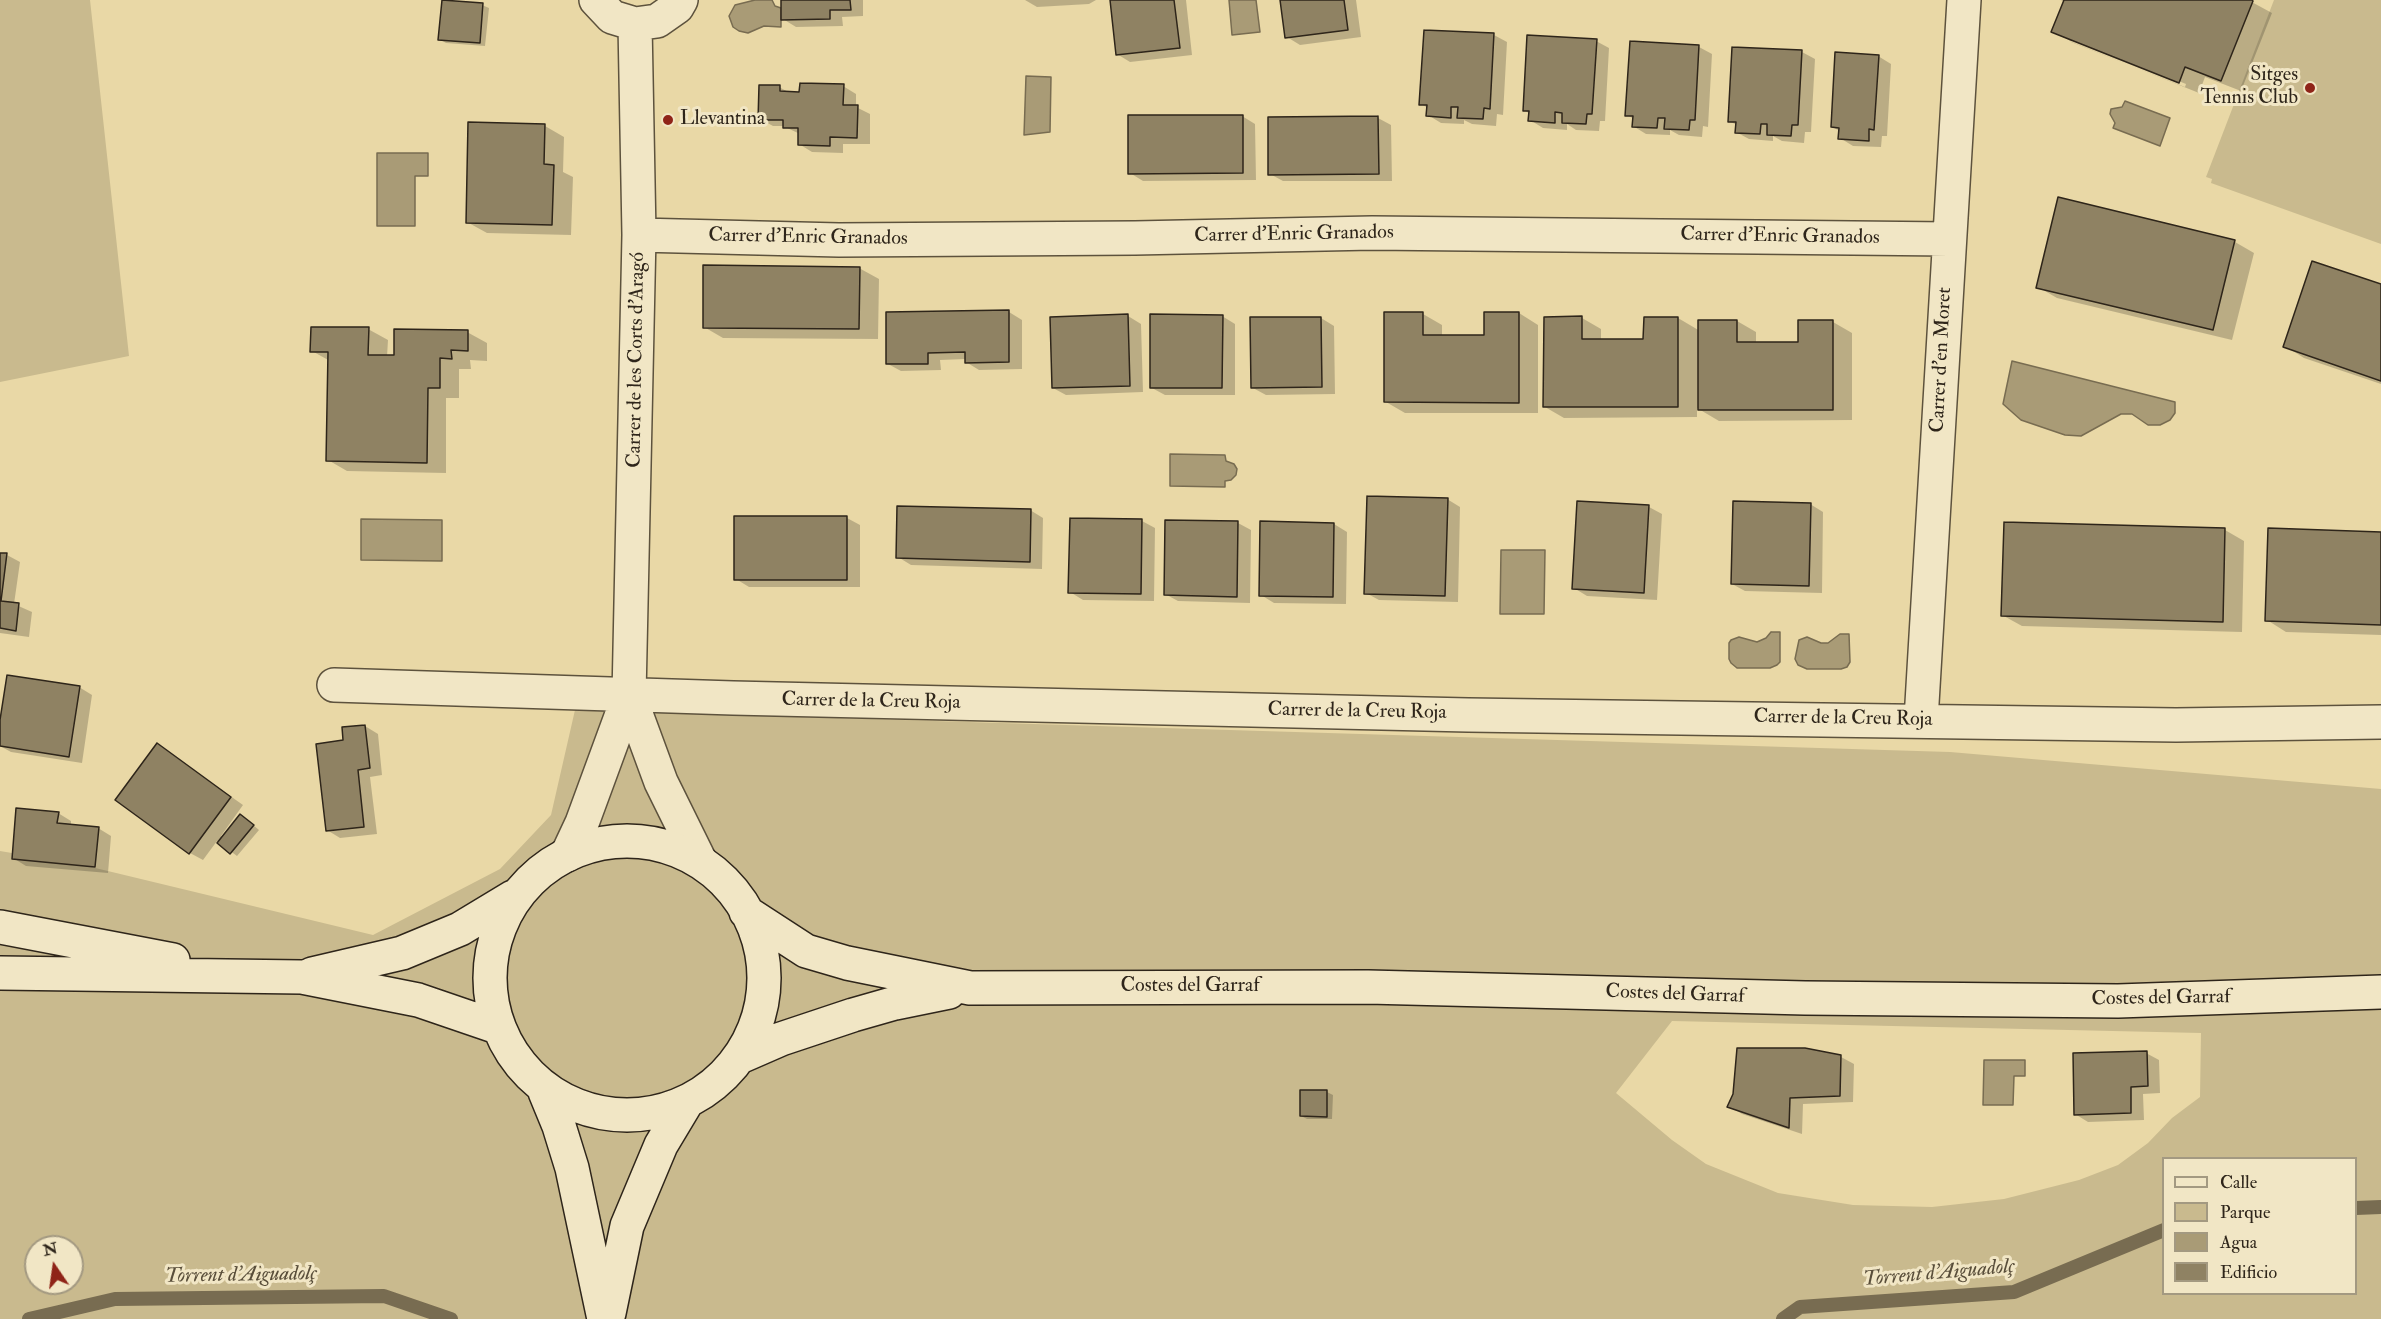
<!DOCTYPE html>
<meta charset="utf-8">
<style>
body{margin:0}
#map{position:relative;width:2381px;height:1319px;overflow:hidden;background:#e9d8a6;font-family:"IM FELL Double Pica",serif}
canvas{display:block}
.legend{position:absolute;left:2162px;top:1157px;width:195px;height:138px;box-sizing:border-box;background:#f1e6c5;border:2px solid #a39981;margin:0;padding:8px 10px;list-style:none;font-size:18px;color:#2e251a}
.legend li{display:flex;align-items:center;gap:12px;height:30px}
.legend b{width:30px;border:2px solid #a39981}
.north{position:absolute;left:24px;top:1235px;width:60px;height:60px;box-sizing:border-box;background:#f1e6c5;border:2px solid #a39981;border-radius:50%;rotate:347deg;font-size:16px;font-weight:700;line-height:24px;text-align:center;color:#2e251a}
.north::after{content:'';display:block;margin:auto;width:21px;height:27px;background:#8f2418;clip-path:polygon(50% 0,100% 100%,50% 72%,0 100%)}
</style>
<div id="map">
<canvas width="2381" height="1319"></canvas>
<ul class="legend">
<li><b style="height:8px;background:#f1e6c5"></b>Calle</li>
<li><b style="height:16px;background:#c9ba8e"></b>Parque</li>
<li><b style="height:16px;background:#a99b76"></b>Agua</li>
<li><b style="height:16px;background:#8f8263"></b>Edificio</li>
</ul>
<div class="north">N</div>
</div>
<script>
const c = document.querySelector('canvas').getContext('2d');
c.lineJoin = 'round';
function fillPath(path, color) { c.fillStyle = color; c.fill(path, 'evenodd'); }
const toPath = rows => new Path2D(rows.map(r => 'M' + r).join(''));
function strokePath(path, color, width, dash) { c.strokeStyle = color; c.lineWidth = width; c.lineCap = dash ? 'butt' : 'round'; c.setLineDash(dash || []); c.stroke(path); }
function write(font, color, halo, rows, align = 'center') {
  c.font = font + ' "IM FELL Double Pica",serif'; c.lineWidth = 6; c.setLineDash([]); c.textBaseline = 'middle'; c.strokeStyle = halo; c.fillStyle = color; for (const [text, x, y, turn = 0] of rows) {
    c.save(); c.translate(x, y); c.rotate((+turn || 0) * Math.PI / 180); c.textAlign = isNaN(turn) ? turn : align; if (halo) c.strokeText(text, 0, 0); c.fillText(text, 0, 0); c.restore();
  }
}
const green = toPath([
 [0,0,90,0,129,356,0,382],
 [2274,0,2381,0,2381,244,2211,183,2212,179,2206,177],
 [575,710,1950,752,2381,789,2381,1319,0,1319,0,851,83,865,373,935,500,869,551,815],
 [1672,1021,2201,1033,2200,1097,2172,1118,2148,1143,2118,1165,2079,1180,2004,1199,1932,1207,1853,1205,1778,1193,1706,1164,1672,1140,1616,1093],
 [2164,1158,2356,1158,2356,1294,2164,1294],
 [36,1247,72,1247,72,1283,36,1283]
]);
const water = toPath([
 [755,0,772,0,775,6,781,8,781,27,764,26,748,33,739,31,733,27,729,16,735,5,755,0],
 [1229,0,1256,0,1260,32,1232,35,1229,0],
 [1026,76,1051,77,1050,132,1024,135,1026,76],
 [2125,101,2170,118,2160,146,2113,128,2115,123,2110,114,2111,109,2122,107,2125,101],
 [377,153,428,153,428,176,415,176,415,226,377,226,377,153],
 [2012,361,2175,402,2175,413,2170,420,2160,425,2148,425,2132,414,2121,414,2081,436,2065,435,2021,420,2003,404,2012,361],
 [1170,454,1225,455,1226,461,1234,464,1237,469,1236,475,1231,480,1225,481,1225,487,1170,486,1170,454],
 [361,519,442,520,442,561,361,560,361,519],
 [1501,550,1545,550,1544,614,1500,614,1501,550],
 [1771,632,1780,632,1780,662,1777,665,1770,668,1737,668,1731,663,1729,659,1729,643,1731,640,1739,637,1757,642,1766,638,1771,632],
 [1840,634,1849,634,1850,662,1847,667,1841,669,1807,669,1798,665,1795,659,1799,640,1807,637,1821,643,1828,643,1840,634],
 [1984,1060,2025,1060,2025,1076,2014,1076,2013,1105,1983,1105,1984,1060]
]);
const shadow = toPath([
 [782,0,863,0,863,16,842,17,843,26,796,27,783,19],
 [1025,0,1096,0,1089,4,1037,7],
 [1111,0,1186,0,1192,55,1130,62,1117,54],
 [1282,0,1356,0,1361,37,1300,45,1287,37],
 [2061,0,2248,0,2272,13,2241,91,2205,77,2199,93,2072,42,2053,31,2064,2],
 [2071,38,2186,84,2185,87,2071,42],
 [482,5,489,8,485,46,446,43,439,39],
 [1494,35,1507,42,1503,115,1497,114,1496,126,1472,124,1464,120,1464,124,1441,123,1428,115,1428,108,1421,104],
 [1596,41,1609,48,1605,121,1600,121,1599,131,1576,130,1567,124,1567,130,1543,128,1530,120,1530,114,1524,110],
 [1699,47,1712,54,1708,127,1703,126,1702,137,1679,135,1670,130,1670,135,1646,134,1633,126,1634,119,1627,115],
 [1733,49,1802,52,1815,59,1811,132,1805,132,1804,143,1782,141,1773,136,1773,141,1749,139,1736,132,1737,125,1729,121],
 [1878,56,1891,64,1887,136,1882,136,1881,147,1853,146,1840,138,1840,131,1832,127],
 [843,86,856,94,856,107,870,114,870,144,843,144,843,153,812,152,799,144,800,134,783,126,773,126,760,119,779,87,790,93,801,93],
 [1242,116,1255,124,1256,180,1143,181,1130,173],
 [1269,118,1378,118,1391,125,1392,181,1283,181,1270,174],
 [545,126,564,137,563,172,573,177,571,235,487,233,467,222],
 [2059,199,2235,242,2254,253,2232,340,2057,298,2038,287],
 [859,268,879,279,878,339,723,338,704,327],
 [2381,286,2381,384,2304,358,2285,346],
 [1009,312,1022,320,1022,369,979,370,966,362,966,359,940,360,941,370,901,371,888,364],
 [1519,313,1538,325,1538,413,1405,413,1386,402,1423,314,1442,325,1442,336,1486,336],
 [1128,316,1141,324,1143,392,1066,395,1053,388],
 [1222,316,1235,324,1235,395,1165,395,1152,388],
 [1321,318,1334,326,1335,394,1266,395,1253,388,1252,319],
 [1582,318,1601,329,1601,341,1645,340,1678,318,1700,331,1737,321,1756,332,1756,344,1800,343,1833,322,1852,333,1852,420,1719,421,1697,408,1697,417,1564,418,1545,407],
 [368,329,388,340,387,357,395,357,467,332,487,343,487,361,470,360,471,369,459,369,459,398,446,398,446,473,347,471,328,460,330,361,312,351],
 [1447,499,1460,507,1458,602,1379,600,1366,593],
 [1810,504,1823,512,1822,593,1745,591,1732,584],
 [1649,507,1662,514,1657,600,1587,596,1574,588],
 [1030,510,1043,518,1042,569,911,565,898,557],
 [847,518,860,525,860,587,749,587,736,579],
 [1142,521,1155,528,1154,601,1083,600,1070,592],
 [1238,523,1251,530,1250,603,1178,601,1165,594],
 [1334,524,1347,532,1346,604,1274,603,1261,595],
 [2225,530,2244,541,2242,632,2022,626,2002,615],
 [2381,533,2381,635,2286,632,2267,620],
 [0,554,7,555,20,562,14,604,32,612,29,637,0,633],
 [79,687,92,695,82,763,11,752,0,746,0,729],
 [365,726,378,734,382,775,370,777,377,834,340,838,327,830,345,741],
 [158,745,243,805,221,836,223,837,246,819,259,830,237,856,217,841,203,860,190,853],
 [58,813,71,821,71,826,98,828,111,836,108,873,26,866,13,858],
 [2146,1053,2159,1060,2160,1093,2143,1094,2144,1120,2088,1122,2075,1114],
 [1841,1057,1854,1064,1853,1102,1803,1104,1802,1134,1742,1114,1729,1106],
 [1327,1092,1333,1095,1332,1119,1307,1119,1301,1116]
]);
const stream = toPath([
 [2356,1208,2381,1207],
 [29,1319,115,1299,384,1296,451,1319],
 [1783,1319,1800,1307,2014,1292,2164,1230]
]);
const building = toPath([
 [442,0,483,3,480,43,438,40,442,0],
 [781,0,850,0,851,10,830,10,830,19,781,20,781,0],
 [1110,0,1174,0,1180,48,1116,55,1110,0],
 [1280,0,1344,0,1348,30,1285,38,1280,0],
 [2064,0,2252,0,2253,1,2221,81,2185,67,2179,83,2051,32,2064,0],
 [1424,30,1494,33,1490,109,1484,108,1483,119,1457,118,1458,107,1451,107,1451,118,1426,116,1427,105,1419,105,1424,30],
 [1527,35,1597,39,1592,114,1587,114,1586,124,1562,123,1562,113,1555,112,1555,123,1528,121,1529,111,1523,111,1527,35],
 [1630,41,1699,45,1695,120,1690,120,1689,130,1664,129,1665,118,1658,118,1657,128,1632,127,1633,116,1625,116,1630,41],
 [1732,47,1802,50,1798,125,1792,125,1791,136,1767,135,1767,124,1761,124,1760,134,1735,133,1736,122,1728,122,1732,47],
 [1835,52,1879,55,1874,130,1869,129,1869,141,1838,139,1839,128,1831,127,1835,52],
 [800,83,844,84,843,105,858,105,857,138,830,137,830,146,798,145,798,128,783,128,783,120,758,120,759,85,780,85,780,91,799,92,800,83],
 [1128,115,1243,115,1243,173,1128,174,1128,115],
 [1378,116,1379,174,1268,175,1268,117,1378,116],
 [468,122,545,124,544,164,554,165,552,225,466,223,468,122],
 [2058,197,2235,240,2213,330,2036,288,2058,197],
 [2312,261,2381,284,2381,381,2283,347,2312,261],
 [703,265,860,267,859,329,703,328,703,265],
 [1009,310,1009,362,965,363,965,352,928,353,928,364,886,364,886,312,1009,310],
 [1384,312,1423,312,1423,335,1484,335,1484,312,1519,312,1519,403,1384,402,1384,312],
 [1128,314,1130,386,1052,388,1050,317,1128,314],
 [1150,314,1223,315,1222,388,1150,388,1150,314],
 [1582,316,1582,339,1643,339,1644,317,1678,317,1678,407,1543,407,1544,317,1582,316],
 [1250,317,1321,317,1322,387,1251,388,1250,317],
 [1698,320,1737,320,1737,342,1798,342,1798,320,1833,320,1833,410,1698,410,1698,320],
 [311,327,369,327,368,355,394,355,394,329,468,330,468,351,451,350,452,359,440,358,440,388,428,388,427,463,326,461,328,352,310,352,311,327],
 [1367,496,1448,498,1445,596,1364,594,1367,496],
 [1577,501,1649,505,1644,593,1572,589,1577,501],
 [1733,501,1811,503,1809,586,1731,584,1733,501],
 [897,506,1031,509,1030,562,896,558,897,506],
 [734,516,847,516,847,580,734,580,734,516],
 [1070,518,1142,519,1141,594,1068,593,1070,518],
 [1165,520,1238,521,1237,597,1164,595,1165,520],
 [1260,521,1334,523,1333,597,1259,596,1260,521],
 [2004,522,2225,528,2223,622,2001,616,2004,522],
 [2268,528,2381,532,2381,625,2265,621,2268,528],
 [0,553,7,553,1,601,19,603,16,631,0,628,0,553],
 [7,675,80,686,69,757,0,746,0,720,7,675],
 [365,725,370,768,358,770,364,827,326,831,316,744,343,740,342,727,365,725],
 [157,743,231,797,189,854,115,800,157,743],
 [16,808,59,812,57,823,99,827,95,867,12,859,16,808],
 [240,814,254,825,230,854,217,843,240,814],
 [1737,1048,1805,1048,1841,1055,1840,1096,1790,1098,1789,1128,1727,1107,1733,1094,1737,1048],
 [2147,1051,2148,1086,2131,1087,2131,1113,2074,1115,2073,1053,2147,1051],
 [1300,1090,1327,1090,1327,1117,1300,1116,1300,1090]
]);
const street = toPath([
 [596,0,612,17,635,24,657,21,677,7,681,0],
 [639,235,839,240,1135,238,1372,233,1949,239],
 [334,685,733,698,1468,715,2176,725,2381,722],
 [629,695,661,782,699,859],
 [1921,720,1964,0],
 [567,855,582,823,629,695,639,235,635,24]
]);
const secondary = toPath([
 '490 978a137 137 0 1 1 274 0a137 137 0 1 1-274 0Z',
 [746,912,806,951,847,963,970,988,1368,987,1805,998,2118,1001,2381,992],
 [0,927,173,960],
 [0,973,302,977,418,1000,497,1027],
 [312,974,402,953,460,929,513,897],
 [742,1056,781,1039,853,1015,895,1003,949,992],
 [545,1092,559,1126,572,1168,604,1319],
 [609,1313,627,1226,661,1145,685,1105]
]);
const markers = [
 [2310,88,6,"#8f2418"],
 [668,120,6,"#8f2418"]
];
const poiNames = [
 ["Sitges",2298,76],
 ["Tennis Club",2298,99],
 ["Llevantina",680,120,"left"]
];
const streetNames = [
 ["Carrer d'Enric Granados",1294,235,-1],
 ["Carrer d'Enric Granados",1780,237,1],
 ["Carrer d'Enric Granados",808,238,1],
 ["Carrer de les Corts d'Aragó",637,360,-89],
 ["Carrer d'en Moret",1942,360,-87],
 ["Carrer de la Creu Roja",871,702,1],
 ["Carrer de la Creu Roja",1357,712,1],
 ["Carrer de la Creu Roja",1843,719,1],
 ["Costes del Garraf",1190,987],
 ["Costes del Garraf",1675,995,2],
 ["Costes del Garraf",2161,999,-1]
];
const waterNames = [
 ["Torrent d'Aiguadolç",1939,1274,-5],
 ["Torrent d'Aiguadolç",241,1276,-1]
];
fillPath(green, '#c9ba8e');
fillPath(water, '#a99b76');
strokePath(water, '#786c51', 1.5);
fillPath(shadow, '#0003');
strokePath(stream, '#786c51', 14);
fillPath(building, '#8f8263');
strokePath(building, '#2e251a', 1.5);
strokePath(street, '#5d523d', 36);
strokePath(secondary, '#2e251a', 36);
strokePath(street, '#f1e6c5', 33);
strokePath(secondary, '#f1e6c5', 33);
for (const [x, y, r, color] of markers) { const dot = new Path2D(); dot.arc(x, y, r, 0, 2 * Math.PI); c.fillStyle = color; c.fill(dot); strokePath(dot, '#f1e6c5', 2); }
write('20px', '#2e251a', '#f1e6c5', poiNames, 'right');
write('20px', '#2e251a', '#f1e6c5', streetNames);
write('italic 21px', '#594e3a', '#f1e6c5', waterNames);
</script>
